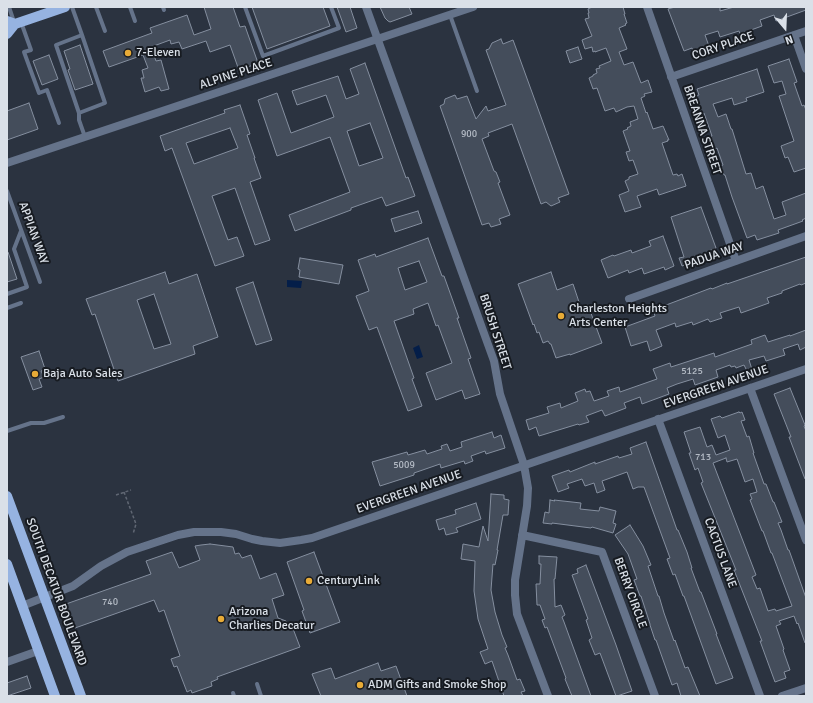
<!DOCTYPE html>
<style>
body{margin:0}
#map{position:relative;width:813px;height:703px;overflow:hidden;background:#2b3340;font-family:Signika,sans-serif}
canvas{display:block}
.frame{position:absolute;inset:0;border:8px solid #dae0e8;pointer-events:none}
.north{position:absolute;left:765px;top:8px;width:40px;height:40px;-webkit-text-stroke:3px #171b21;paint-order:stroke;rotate:161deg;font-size:11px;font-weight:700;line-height:16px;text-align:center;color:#dae0e8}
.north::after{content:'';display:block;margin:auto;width:14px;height:18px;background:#dae0e8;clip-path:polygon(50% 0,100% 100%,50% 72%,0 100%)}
</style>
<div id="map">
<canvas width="813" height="703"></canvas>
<div class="frame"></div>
<div class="north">N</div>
</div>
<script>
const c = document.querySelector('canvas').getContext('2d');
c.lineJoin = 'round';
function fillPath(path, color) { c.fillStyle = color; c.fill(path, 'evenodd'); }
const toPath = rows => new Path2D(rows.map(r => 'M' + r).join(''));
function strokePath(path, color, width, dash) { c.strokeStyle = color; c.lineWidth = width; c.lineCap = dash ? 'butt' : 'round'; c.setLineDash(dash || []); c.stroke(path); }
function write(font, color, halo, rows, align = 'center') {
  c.font = font + ' Signika,sans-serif'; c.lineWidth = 4; c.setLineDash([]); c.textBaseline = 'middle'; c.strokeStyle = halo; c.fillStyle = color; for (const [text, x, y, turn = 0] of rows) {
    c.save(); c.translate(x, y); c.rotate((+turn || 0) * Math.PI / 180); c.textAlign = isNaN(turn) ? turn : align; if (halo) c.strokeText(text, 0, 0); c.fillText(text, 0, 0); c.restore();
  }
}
const water = toPath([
 [287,280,302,281,301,288,287,287],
 [419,345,423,357,417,359,413,348]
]);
const building = toPath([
 [204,7,233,7,240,27,245,26,258,63,248,67,249,70,240,73,230,45,210,52,206,41,182,49,179,42,171,44,170,40,151,47,156,61,161,60,169,89,161,91,159,87,145,92,141,78,144,78,142,70,148,68,143,55,109,67,103,51,152,33,150,28,187,15,194,35,211,29,204,7],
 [252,7,323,7,330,26,267,49,252,7],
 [337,7,350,7,357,28,346,32,337,7],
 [380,7,409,7,412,14,390,22,388,21,385,18,380,7],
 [592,7,623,7,625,14,624,14,627,23,625,24,626,25,619,28,627,49,619,52,624,65,633,62,641,83,648,80,652,92,644,94,645,96,641,98,646,113,647,112,653,129,663,126,669,140,667,140,668,141,662,143,673,175,677,174,678,176,682,174,686,186,659,195,657,189,637,196,641,207,625,212,619,195,629,191,625,181,629,179,629,177,638,174,633,160,629,161,626,152,630,151,623,131,628,129,627,128,631,126,630,122,638,119,634,106,627,107,616,112,614,108,605,111,597,88,593,89,589,78,593,76,593,75,597,73,596,69,600,68,599,66,611,61,606,48,595,52,595,51,593,52,592,47,585,49,582,40,592,36,585,19,589,18,588,13,589,13,588,9,592,7],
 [675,7,720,7,720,11,734,7,806,7,806,10,776,21,774,15,760,20,762,26,740,34,739,31,720,37,718,31,705,35,710,49,694,55,692,48,684,51,679,38,668,9,675,7],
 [501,39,503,44,513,40,569,194,558,198,560,202,551,206,546,202,541,204,512,124,488,133,489,136,482,139,494,171,496,172,500,182,498,183,510,215,499,219,501,224,491,227,489,223,482,225,440,106,444,104,445,99,455,95,457,99,467,96,476,119,486,106,488,111,506,105,486,50,489,49,492,43,501,39],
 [80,45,93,84,75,90,68,70,70,69,64,51,80,45],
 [578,47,582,59,570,63,566,51,578,47],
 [49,55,58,79,42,85,33,61,49,55],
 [789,59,797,82,794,83,802,106,804,105,806,110,806,168,794,172,788,157,785,158,781,146,794,141,779,96,786,94,782,81,774,83,768,66,789,59],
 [365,63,406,178,408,177,415,196,386,206,382,197,351,208,351,210,295,231,289,215,350,192,330,137,277,156,258,100,277,93,291,133,334,117,326,95,297,105,292,91,338,76,346,99,359,94,350,69,365,63],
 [370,123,383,158,359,166,347,131,370,123],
 [757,69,764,92,746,98,747,101,734,105,732,98,713,104,718,117,726,114,731,129,732,129,746,174,751,173,756,189,763,186,774,219,786,215,782,202,806,193,806,218,802,220,803,221,778,230,779,233,757,240,755,235,747,238,732,197,725,175,724,175,721,166,723,165,717,148,715,149,711,136,712,136,704,113,702,114,695,96,699,95,697,89,757,69],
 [29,103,38,129,7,140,7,111,29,103],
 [240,105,250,134,247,135,255,158,254,158,261,178,250,182,270,240,255,245,235,188,212,196,228,240,237,237,244,256,215,266,172,148,165,151,160,136,225,113,224,110,240,105],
 [230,128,238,148,194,164,186,143,230,128],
 [701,207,716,248,709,251,710,256,682,266,679,258,684,257,671,217,701,207],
 [418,211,422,223,395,232,391,219,418,211],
 [663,236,674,266,665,270,664,267,644,274,642,268,629,273,628,270,608,278,601,260,613,255,614,256,631,250,632,253,651,246,649,241,663,236],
 [428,238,442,276,444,276,459,318,457,318,471,358,468,359,480,394,465,399,462,390,436,400,426,373,452,363,438,325,436,326,428,303,413,309,414,314,394,321,414,378,412,379,422,406,408,411,377,327,369,330,356,296,369,291,358,260,375,254,376,257,428,238],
 [419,261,427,282,405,290,398,268,419,261],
 [7,252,8,252,17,279,7,282,7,252],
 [806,257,806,283,801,285,800,284,782,291,782,293,767,298,769,303,741,313,739,307,720,313,722,318,710,322,708,319,693,325,692,322,676,327,675,323,656,330,662,346,650,351,647,341,631,346,625,327,655,316,653,310,711,288,712,289,727,283,727,284,806,257],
 [300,258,343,265,339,284,299,277,300,270,298,269,300,258],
 [165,272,169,284,197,274,218,337,193,346,195,354,118,381,95,314,92,315,86,299,165,272],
 [154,294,171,344,154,349,137,300,154,294],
 [551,272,557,290,573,284,581,308,588,305,602,343,570,355,570,354,556,358,551,344,550,344,548,341,543,343,539,332,537,333,534,324,533,325,518,284,551,272],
 [253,282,272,340,256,345,236,288,253,282],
 [806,330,806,347,800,350,798,344,783,349,785,355,766,361,764,356,749,360,754,376,750,377,744,365,736,368,735,366,731,367,730,365,716,370,718,377,695,385,693,379,677,384,667,388,669,394,642,404,640,397,624,403,626,408,605,416,602,410,586,416,589,422,579,425,578,424,539,436,536,427,529,430,526,420,549,413,547,407,560,403,561,408,578,401,575,393,585,389,586,392,590,391,594,401,609,396,607,391,619,387,620,392,657,379,653,369,670,363,671,367,714,353,715,357,752,344,751,340,765,335,768,342,790,335,790,336,806,330],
 [39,351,45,369,41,371,44,377,39,379,42,387,33,390,21,357,39,351],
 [790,388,805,425,804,426,806,431,806,479,805,479,789,437,791,437,774,394,790,388],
 [739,412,740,413,742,412,745,420,741,421,747,437,749,436,754,453,753,453,764,484,766,484,773,502,774,502,782,522,778,523,781,530,788,550,789,550,806,598,806,642,805,643,798,623,797,624,794,616,779,621,781,624,776,626,784,649,783,650,790,670,784,672,786,678,775,682,760,641,762,641,734,570,736,570,701,483,703,482,698,468,695,470,689,453,691,453,684,432,700,427,707,447,712,445,716,455,730,450,725,435,718,438,711,419,720,416,722,418,739,412],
 [726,458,727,462,737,459,745,482,753,479,757,492,750,494,752,499,750,500,762,531,763,531,771,553,772,553,792,606,776,611,775,609,768,611,760,588,757,589,752,577,756,575,713,463,726,458],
 [492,432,494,438,501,435,505,448,486,454,485,451,471,456,473,461,465,464,464,461,441,468,440,464,414,473,414,475,380,486,372,462,407,452,408,455,425,450,427,454,442,449,441,446,447,444,450,451,462,447,461,442,492,432],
 [646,442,677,530,678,530,687,552,692,568,691,568,700,592,701,592,717,634,716,634,733,678,716,684,684,596,683,596,675,574,673,575,667,559,670,558,644,487,638,487,633,489,627,472,602,481,605,490,597,493,594,483,585,486,582,479,567,484,569,488,558,492,552,476,569,470,570,472,595,462,595,464,618,456,619,458,632,454,630,448,646,442],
 [491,494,504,495,504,499,509,500,508,515,503,515,497,550,498,550,495,565,493,564,491,590,495,612,502,635,507,647,505,648,508,655,517,680,520,679,525,691,521,692,523,696,504,696,492,661,485,664,480,652,488,649,478,619,474,591,475,561,461,559,463,544,479,547,483,526,488,541,491,494],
 [550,500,555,501,554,500,581,503,580,509,599,511,600,507,616,511,613,523,616,524,613,533,592,527,591,528,552,523,552,524,543,523,545,512,549,513,550,500],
 [476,503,481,519,456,528,458,532,446,535,444,528,439,530,436,520,456,514,455,510,476,503],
 [630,525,643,546,651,565,648,566,658,596,659,596,664,613,674,641,675,640,685,668,688,667,700,696,681,696,677,683,672,685,656,640,655,640,650,625,650,624,641,596,640,596,634,580,637,579,628,554,615,535,630,525],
 [210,544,233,547,235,554,239,553,242,558,251,555,260,579,276,573,284,595,272,599,278,618,286,621,288,627,292,626,300,647,217,677,218,679,211,682,212,686,192,693,191,690,187,692,177,666,174,667,171,659,180,656,164,610,159,612,154,600,75,628,73,622,70,624,65,611,68,609,66,604,151,574,146,561,172,552,179,568,200,560,195,546,201,545,210,544],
 [314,552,340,622,310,633,302,611,304,610,287,562,314,552],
 [539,556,557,557,555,579,554,579,555,607,561,605,565,615,562,617,564,622,591,696,572,696,565,679,566,678,547,627,545,628,542,620,545,619,540,605,537,605,536,584,540,584,541,564,539,564,539,556],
 [586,565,616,645,632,691,617,696,616,696,600,653,595,655,589,640,592,638,586,620,588,619,572,575,578,573,577,569,586,565],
 [378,663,381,671,396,666,407,696,321,696,312,674,331,668,335,679,378,663],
 [27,676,31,688,7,696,7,683,27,676]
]);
const path = toPath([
 [124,492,136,524,133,534],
 [116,495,131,490]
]);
const service = toPath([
 [9,7,14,22],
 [72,7,82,35,105,103,79,113],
 [96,7,105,31],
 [130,7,135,21],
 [163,7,164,10],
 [245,7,263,56,339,28,331,7],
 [450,15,477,91],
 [21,22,31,50,24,52,39,93,47,90,59,123],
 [82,35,56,45,79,113,79,120,85,137],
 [7,191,40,282],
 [7,294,27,287,14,249,21,231],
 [7,308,21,303],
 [7,431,31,423,44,423,63,417],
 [257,684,261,696],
 [233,693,234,696]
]);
const minor = toPath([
 [366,7,494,361,500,394,524,465,528,488,527,506,515,580,515,595,517,614,548,696],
 [647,7,736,261],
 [794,35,806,69],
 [671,77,806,31],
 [7,163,473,7],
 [629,299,806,236],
 [750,388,806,540],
 [658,419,760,696],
 [522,535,602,552,655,696],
 [22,606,73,586,101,566,127,552,178,535,194,532,221,532,236,534,252,539,262,541,280,543,301,540,312,538,806,369],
 [7,662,38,651],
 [782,696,806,688]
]);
const primary = toPath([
 [7,21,15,24,65,7],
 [7,34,15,24],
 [7,496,81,696],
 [7,564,55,696]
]);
const markers = [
 [128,53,4,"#e8ab37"],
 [561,316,4,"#e8ab37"],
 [35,374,4,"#e8ab37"],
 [309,581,4,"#e8ab37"],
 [221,619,4,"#e8ab37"],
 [360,685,4,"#e8ab37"]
];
const numberNames = [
 ["900",469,134],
 ["5125",692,371],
 ["713",703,457],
 ["5009",404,465],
 ["740",110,602]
];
const streetNames = [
 ["CORY PLACE",723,46,-19],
 ["ALPINE PLACE",236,74,-18],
 ["BREANNA STREET",702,130,71],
 ["APPIAN WAY",33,233,70],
 ["PADUA WAY",714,256,-19],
 ["BRUSH STREET",495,332,72],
 ["EVERGREEN AVENUE",716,387,-19],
 ["EVERGREEN AVENUE",409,492,-19],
 ["CACTUS LANE",720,553,70],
 ["SOUTH DECATUR BOULEVARD",56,592,70],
 ["BERRY CIRCLE",630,593,70]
];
const poiNames = [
 ["7-Eleven",136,53],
 ["Charleston Heights",569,309],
 ["Arts Center",569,323],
 ["Baja Auto Sales",43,374],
 ["CenturyLink",317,581],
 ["Arizona",229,612],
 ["Charlies Decatur",229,626],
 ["ADM Gifts and Smoke Shop",368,685]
];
fillPath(water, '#041e49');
fillPath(building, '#444d5b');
strokePath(building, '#858f9f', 1);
strokePath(path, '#606773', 1.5, [3, 2]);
strokePath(service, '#65738a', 4);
strokePath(minor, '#65738a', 8);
strokePath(primary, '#96b3e1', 10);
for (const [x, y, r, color] of markers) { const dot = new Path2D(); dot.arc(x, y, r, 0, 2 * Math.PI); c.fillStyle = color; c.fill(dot); strokePath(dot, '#171b21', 1.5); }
write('10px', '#b4bbc5', null, numberNames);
write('12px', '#dae0e8', '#171b21', streetNames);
write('12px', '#dae0e8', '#171b21', poiNames, 'left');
</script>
